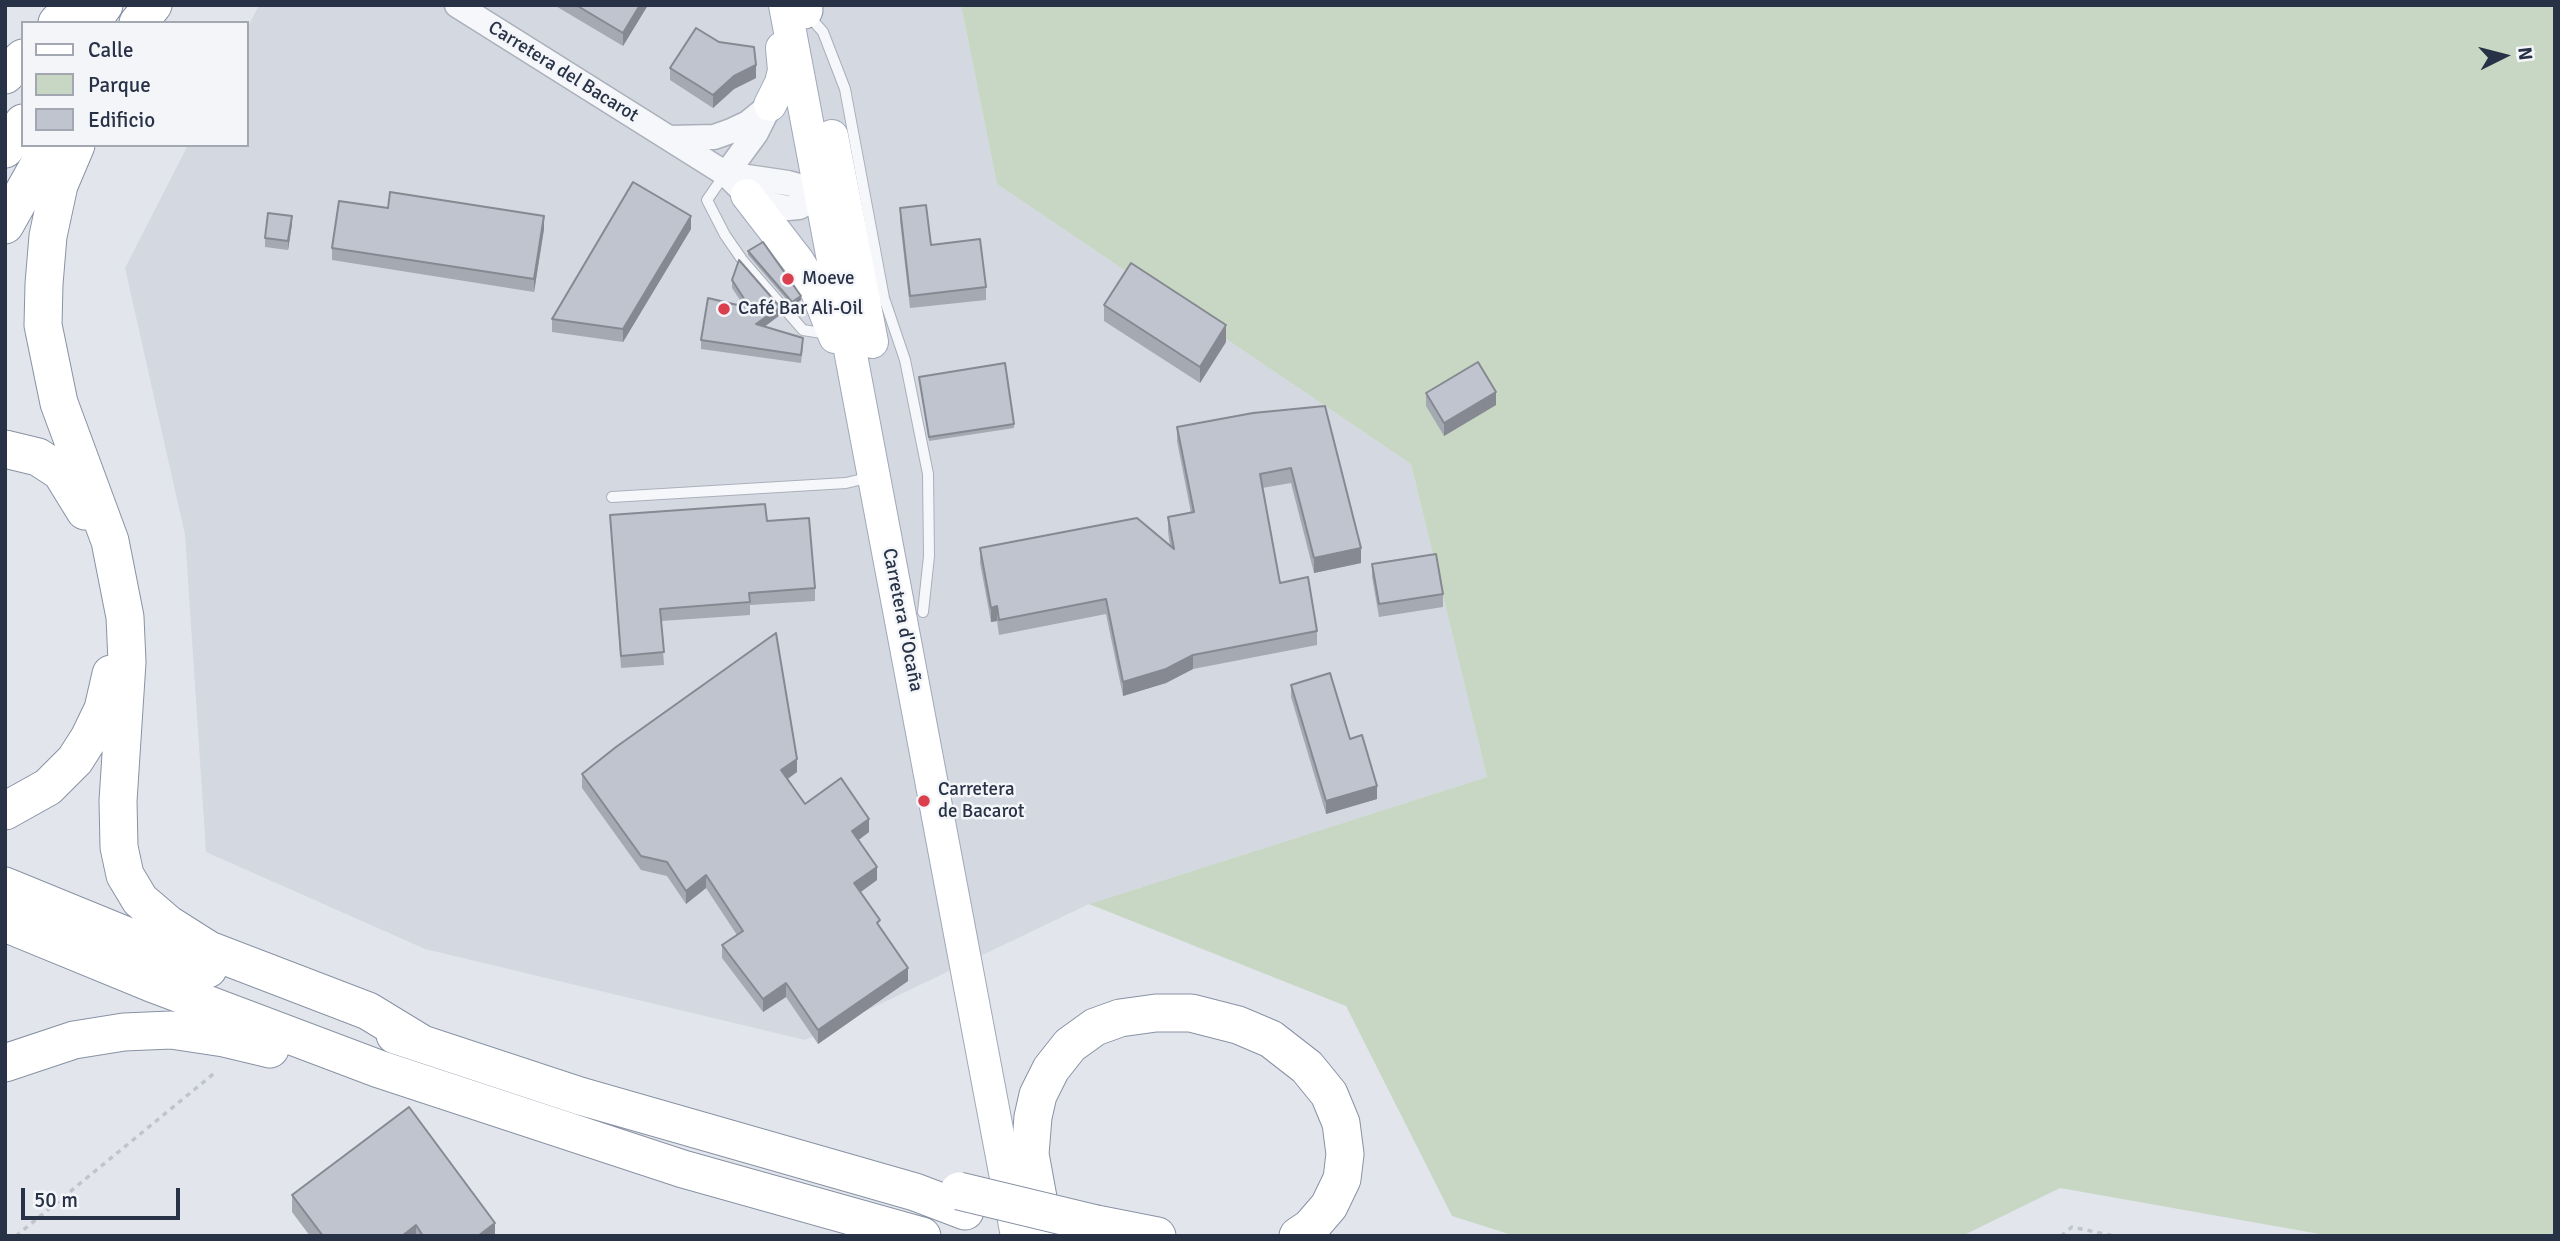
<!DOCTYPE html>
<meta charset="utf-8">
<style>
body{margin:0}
#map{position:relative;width:2560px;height:1241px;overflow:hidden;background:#e2e6ec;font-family:Signika,sans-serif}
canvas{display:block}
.frame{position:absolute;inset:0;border:7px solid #283246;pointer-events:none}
.legend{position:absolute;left:21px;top:21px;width:228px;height:126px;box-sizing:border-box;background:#f3f5f9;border:2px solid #a2a7b1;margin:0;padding:9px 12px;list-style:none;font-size:21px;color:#283246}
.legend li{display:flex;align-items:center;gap:14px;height:35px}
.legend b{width:35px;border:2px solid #a2a7b1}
.north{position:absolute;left:2469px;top:21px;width:70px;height:70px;-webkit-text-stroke:5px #f3f5f9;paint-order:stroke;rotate:84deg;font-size:19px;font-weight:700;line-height:28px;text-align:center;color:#283246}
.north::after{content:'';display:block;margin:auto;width:24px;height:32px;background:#283246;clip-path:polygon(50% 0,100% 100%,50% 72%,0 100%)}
.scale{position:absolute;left:21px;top:1188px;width:159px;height:32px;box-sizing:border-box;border:4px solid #283246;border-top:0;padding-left:9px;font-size:21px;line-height:24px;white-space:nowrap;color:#283246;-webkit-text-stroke:5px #f3f5f9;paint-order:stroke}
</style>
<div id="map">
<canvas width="2560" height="1241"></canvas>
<div class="frame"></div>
<ul class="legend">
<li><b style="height:9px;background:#fff"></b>Calle</li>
<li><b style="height:19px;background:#c7d7c3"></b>Parque</li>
<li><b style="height:19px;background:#bfc4cf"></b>Edificio</li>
</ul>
<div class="north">N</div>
<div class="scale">50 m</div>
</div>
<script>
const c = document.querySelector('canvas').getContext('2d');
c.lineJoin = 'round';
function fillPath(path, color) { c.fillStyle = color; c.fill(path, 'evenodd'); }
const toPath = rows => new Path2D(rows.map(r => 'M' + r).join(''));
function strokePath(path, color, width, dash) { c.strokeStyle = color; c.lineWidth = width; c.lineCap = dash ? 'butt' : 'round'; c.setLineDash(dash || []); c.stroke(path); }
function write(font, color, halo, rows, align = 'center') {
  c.font = font + ' Signika,sans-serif'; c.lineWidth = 5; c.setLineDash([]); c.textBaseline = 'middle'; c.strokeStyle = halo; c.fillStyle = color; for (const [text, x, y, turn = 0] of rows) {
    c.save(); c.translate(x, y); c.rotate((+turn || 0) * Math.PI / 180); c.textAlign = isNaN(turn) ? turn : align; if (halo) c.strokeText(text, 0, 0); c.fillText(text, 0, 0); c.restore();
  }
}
const built = toPath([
 [259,5,961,5,997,184,1411,464,1487,777,1089,904,805,1040,425,949,206,852,185,535,125,268,188,145,247,145,247,29]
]);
const green = toPath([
 [961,5,2555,5,2555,1236,2331,1236,2060,1188,1962,1236,1515,1236,1452,1216,1346,1006,1089,904,1487,777,1411,464,997,184]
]);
const path = toPath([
 [16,1236,217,1071],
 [2061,1236,2072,1227,2114,1236]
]);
const service = toPath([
 [809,16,823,32,845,89,884,298,905,360,928,474,929,556,923,612],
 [725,174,707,200,725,235,743,261,803,330,828,334],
 [612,497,846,483,871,477]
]);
const tertiary = toPath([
 [457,5,726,174,747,195,761,203,788,208,799,207,821,196],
 [669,138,714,137,731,131,748,123,770,105],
 [726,174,788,183,806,188,821,196],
 [726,174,756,133,765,115]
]);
const primary = toPath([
 [785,5,1017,1236],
 [770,105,781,83,784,70,782,48],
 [832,136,872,342],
 [747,195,798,261,817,292,835,337]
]);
const motorway = toPath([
 [803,5,804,10],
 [57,23,73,5],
 [91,23,104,5],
 [138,23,153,5],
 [5,75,23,58],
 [76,145,59,185,48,236,44,284,43,325,59,403,110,541,125,617,127,662,118,801,119,847,125,875,140,900,168,924,209,950,368,1011,419,1042],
 [5,149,23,123],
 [5,225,50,145],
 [5,449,38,457,61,472,85,511],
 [5,811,48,787,75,760,89,738,103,709,111,674],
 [5,886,208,969],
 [5,923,151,983,379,1069,683,1169,922,1236],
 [395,1035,580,1096,915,1192,965,1211],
 [5,1063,74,1040,124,1032,171,1030,224,1038,270,1049],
 [1096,1224,1157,1236],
 [1045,1236,1030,1154,1033,1117,1038,1095,1051,1069,1070,1045,1095,1027,1120,1018,1156,1013,1191,1013,1238,1025,1271,1039,1307,1067,1329,1094,1341,1123,1345,1154,1342,1179,1329,1206,1310,1228,1298,1236]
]);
const motorwayBridge = toPath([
 [959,1191,1096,1224]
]);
const wall = toPath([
 [554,5,648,5,623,46],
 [670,68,756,78,734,89,713,108,670,80],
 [388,208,544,229,534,292,332,260,332,248],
 [900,208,931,245,986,287,986,300,910,308,900,221],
 [292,224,288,250,265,247,265,238],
 [691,229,623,342,552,332,552,319],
 [748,251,801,300,792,306,748,255],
 [732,280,780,315,764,327,803,346,801,363,701,349,701,340,744,306,732,288],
 [1104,305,1226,342,1200,383,1104,321],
 [919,377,1014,424,1014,428,929,441],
 [1426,393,1496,405,1444,436,1426,406],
 [1253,413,1361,563,1314,573,1291,483,1262,488,1280,583,1317,631,1317,645,1193,669,1166,683,1123,696,1106,614,999,635,997,621,991,622,980,563,980,548,1170,546,1168,532,1168,517,1191,513,1177,441,1177,427],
 [610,515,767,521,815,588,815,601,750,605,750,615,661,621,664,665,621,668],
 [1372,564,1443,594,1443,607,1379,617,1372,577],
 [1291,685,1350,739,1377,799,1326,814,1291,697],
 [797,772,788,779,805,804,869,832,858,840,877,880,860,892,908,981,818,1044,786,997,763,1012,722,958,722,945,737,935,706,888,686,904,667,876,641,870,582,788,582,774],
 [292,1195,495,1236,310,1236,292,1212]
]);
const shadedWall = toPath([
 [640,5,648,5,623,46,623,33],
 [756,65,756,78,734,89,713,108,713,95,734,76],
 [292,216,292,224,288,250,288,241],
 [544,216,544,229,534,292,534,279],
 [691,216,691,229,623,342,623,329],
 [801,296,801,300,792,306,792,302],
 [780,307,780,315,756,333,756,324],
 [1226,325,1226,342,1200,383,1200,367],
 [1496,392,1496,405,1444,436,1444,423],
 [1361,548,1361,563,1314,573,1314,558],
 [997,606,997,621,991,622,991,608],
 [1193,655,1193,669,1166,683,1123,696,1123,682],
 [797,759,797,772,781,783,781,770],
 [1377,786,1377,799,1326,814,1326,801],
 [869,819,869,832,852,845,852,831],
 [877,867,877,880,854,897,854,883],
 [706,875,706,888,686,904,686,891],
 [908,968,908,981,818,1044,818,1030],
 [786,983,786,997,763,1012,763,999],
 [495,1223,495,1236,478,1236],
 [416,1225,416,1236,402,1236]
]);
const building = toPath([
 [576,5,640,5,623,33,576,5],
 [696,28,719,42,754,47,756,65,734,76,713,95,699,86,670,68,696,28],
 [633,182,691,216,623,329,552,319,633,182],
 [390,192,544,216,534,279,332,248,339,201,388,208,390,192],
 [926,205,931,245,980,239,986,287,910,296,900,208,926,205],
 [268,213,292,216,288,241,265,238,268,213],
 [763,242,801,296,792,302,748,251,763,242],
 [739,260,780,307,756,324,803,338,801,355,701,340,708,298,750,308,732,280,739,260],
 [1131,263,1226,325,1200,367,1104,305,1131,263],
 [1478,362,1496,392,1444,423,1426,393,1478,362],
 [1005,363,1014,424,929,437,919,377,1005,363],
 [1325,406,1361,548,1314,558,1291,468,1260,474,1280,583,1308,577,1317,631,1193,655,1166,669,1123,682,1106,599,999,620,997,606,991,608,980,548,1137,518,1174,549,1168,517,1194,512,1177,427,1253,413,1325,406],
 [765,504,767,521,809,518,815,588,749,593,750,602,660,609,664,652,621,656,610,515,765,504],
 [1436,554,1443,594,1379,604,1372,564,1436,554],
 [776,633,797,759,781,770,805,804,841,778,869,819,852,831,877,867,854,883,880,920,877,923,908,968,818,1030,786,983,763,999,722,945,743,931,706,875,686,891,667,862,641,856,582,774,616,747,776,633],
 [1330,673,1350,739,1362,735,1377,786,1326,801,1291,685,1330,673],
 [409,1107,495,1223,478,1236,423,1236,416,1225,402,1236,323,1236,292,1195,409,1107]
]);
const markers = [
 [788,279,7,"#db3e4d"],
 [724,309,7,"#db3e4d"],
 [924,801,7,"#db3e4d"]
];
const streetNames = [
 ["Carretera del Bacarot",563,72,32],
 ["Carretera d'Ocaña",902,620,79]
];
const poiNames = [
 ["Moeve",802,279],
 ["Café Bar Ali-Oil",738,309],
 ["Carretera",938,790],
 ["de Bacarot",938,812]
];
fillPath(built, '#d4d8e1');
fillPath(green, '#c7d7c3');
strokePath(service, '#aab0ba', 12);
strokePath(tertiary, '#aab0ba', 27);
strokePath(primary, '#a1a9b9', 34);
strokePath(motorway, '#8892a4', 39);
strokePath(path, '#c0c4cb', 3.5, [5, 5]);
strokePath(service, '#f6f7fa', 10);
strokePath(tertiary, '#f6f7fa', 24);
strokePath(primary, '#fff', 32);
strokePath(motorway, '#fff', 37);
strokePath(motorwayBridge, '#8892a4', 39, []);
strokePath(motorwayBridge, '#fff', 37);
fillPath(wall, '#a4a9b2');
fillPath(shadedWall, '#868991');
fillPath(building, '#bfc4cf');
strokePath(building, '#868991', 2);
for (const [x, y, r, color] of markers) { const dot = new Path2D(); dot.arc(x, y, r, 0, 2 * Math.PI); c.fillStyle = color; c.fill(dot); strokePath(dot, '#f3f5f9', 2.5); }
write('19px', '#283246', '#f3f5f9', streetNames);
write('19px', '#283246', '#f3f5f9', poiNames, 'left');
</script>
